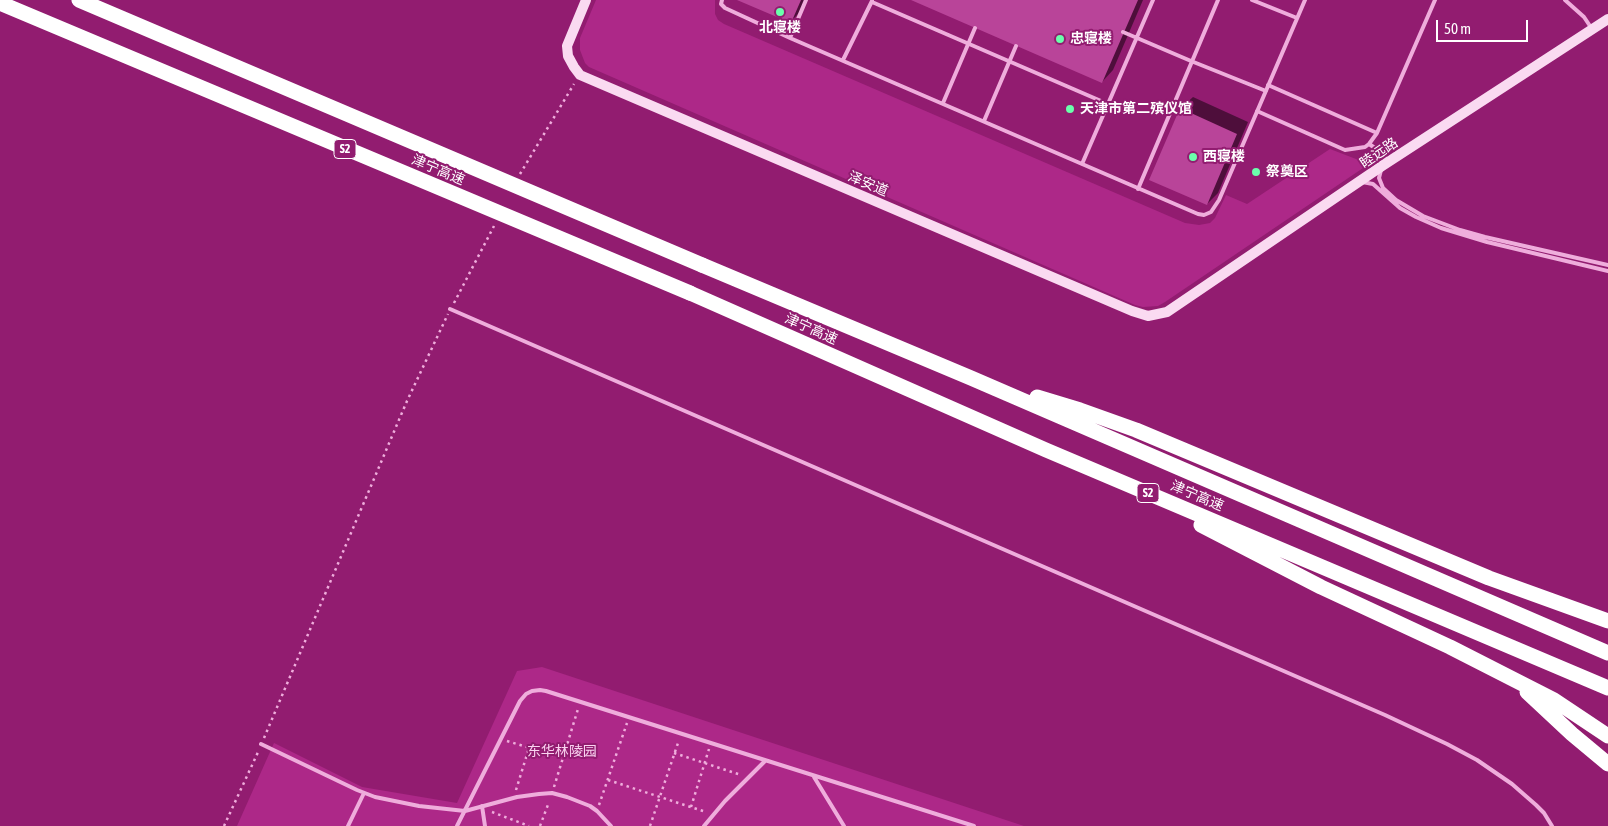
<!DOCTYPE html>
<meta charset="utf-8">
<style>
body{margin:0}
#map{position:relative;width:1608px;height:826px;overflow:hidden;background:#921c70;font-family:"Asap Condensed",sans-serif}
canvas{display:block}
.scale{position:absolute;left:1436px;top:20px;width:92px;height:22px;box-sizing:border-box;border:2px solid #fff;border-top:0;padding-left:6px;font-size:15px;line-height:18px;white-space:nowrap;color:#fff;-webkit-text-stroke:4px #921c70;paint-order:stroke}
</style>
<div id="map">
<canvas width="1608" height="826"></canvas>
<div class="scale">50 m</div>
</div>
<script>
const c = document.querySelector('canvas').getContext('2d');
c.lineJoin = 'round';
function fillPath(path, color) { c.fillStyle = color; c.fill(path, 'evenodd'); }
const toPath = rows => new Path2D(rows.map(r => 'M' + r).join(''));
function strokePath(path, color, width, dash) { c.strokeStyle = color; c.lineWidth = width; c.lineCap = dash ? 'butt' : 'round'; c.setLineDash(dash || []); c.stroke(path); }
function write(font, color, halo, rows, align = 'center') {
  c.font = font + ' "Asap Condensed","Noto Sans SC",sans-serif'; c.lineWidth = 4; c.setLineDash([]); c.textBaseline = 'middle'; c.strokeStyle = halo; c.fillStyle = color; for (const [text, x, y, turn = 0] of rows) {
    c.save(); c.translate(x, y); c.rotate((+turn || 0) * Math.PI / 180); c.textAlign = isNaN(turn) ? turn : align; if (halo) c.strokeText(text, 0, 0); c.fillText(text, 0, 0); c.restore();
  }
}
const green = toPath([
 [596,0,715,0,715,14,718,20,724,24,1185,223,1199,225,1210,223,1215,218,1226,195,1247,204,1330,149,1369,164,1165,302,1158,306,1143,307,1135,305,589,67,585,63,580,50,580,38],
 [542,667,1024,826,237,826,274,743,362,787,457,803,517,671]
]);
const shadow = toPath([
 [740,0,807,0,802,10,790,22],
 [914,0,1143,0,1113,70,1102,82],
 [1193,97,1248,122,1218,193,1207,204,1151,180,1181,108]
]);
const building = toPath([
 [737,0,801,0,791,23],
 [911,0,1138,0,1102,83],
 [1180,108,1237,134,1207,205,1149,180]
]);
const path = toPath([
 [520,174,574,84],
 [454,303,494,226],
 [264,738,407,401,448,314],
 [507,741,563,758],
 [674,753,741,775],
 [608,780,706,812],
 [554,787,578,709],
 [516,790,529,748],
 [599,805,627,723],
 [691,807,709,749],
 [492,812,529,826],
 [224,826,259,750],
 [540,826,549,802],
 [650,826,679,740]
]);
const lane = toPath([
 [722,0,721,4,725,8,790,38,1198,214,1204,215,1211,212,1219,200,1305,0],
 [1252,0,1297,18],
 [1565,0,1584,17,1592,29],
 [872,2,1108,104],
 [1123,32,1191,61,1266,91],
 [790,38,806,0],
 [843,60,872,1],
 [1268,85,1377,133],
 [943,103,975,28],
 [1257,111,1345,150,1365,147,1369,144,1377,133,1435,0],
 [984,121,1016,46],
 [1369,144,1381,152,1387,160],
 [1082,164,1153,0],
 [1381,170,1379,178,1383,188,1396,200,1423,216,1460,230,1485,237,1608,265],
 [1362,182,1373,184,1400,208,1416,217,1441,228,1487,242,1608,271],
 [1138,189,1218,0],
 [450,309,1385,715,1447,744,1477,760,1512,784,1536,805,1544,813,1552,826],
 [261,744,357,790,375,797,419,806,465,811,517,797,539,794,552,793,567,797,590,806,597,811,611,826],
 [814,777,844,826],
 [482,806,485,826],
 [348,826,364,793],
 [457,826,520,701,526,694,532,691,540,690,546,691,974,826],
 [704,826,725,801,765,761]
]);
const secondary = toPath([
 [586,0,567,46,568,56,574,67,580,75,1132,311,1148,316,1167,312,1382,166,1608,19]
]);
const highway = toPath([
 [702,265,971,378,1608,653],
 [690,293,1046,450,1608,688],
 [1037,397,1080,410,1136,430,1489,578,1608,621],
 [1201,525,1321,587,1450,647,1554,700,1608,736],
 [1527,692,1572,734,1608,764]
]);
const highwayBridge = toPath([
 [79,0,702,265],
 [0,3,690,293]
]);
const markers = [
 [780,12,5,"#6bffac"],
 [1060,39,5,"#6bffac"],
 [1070,109,5,"#6bffac"],
 [1193,157,5,"#6bffac"],
 [1256,172,5,"#6bffac"]
];
const shields = [
 [345,149,22],
 [1148,493,22]
];
const shieldNames = [
 ["S2",345,149],
 ["S2",1148,493]
];
const poiNames = [
 ["北寝楼",780,28,"center"],
 ["忠寝楼",1070,39],
 ["天津市第二殡仪馆",1080,109],
 ["西寝楼",1203,157],
 ["祭奠区",1266,172]
];
const streetNames = [
 ["睦远路",1379,153,-34],
 ["津宁高速",438,170,23],
 ["泽安道",868,184,23],
 ["津宁高速",811,329,24],
 ["津宁高速",1197,496,23]
];
const parkNames = [
 ["东华林陵园",562,752]
];
fillPath(green, '#ad2888');
fillPath(shadow, '#0007');
fillPath(building, '#b94499');
strokePath(path, '#efaddc', 2.5, [2.5, 4]);
strokePath(lane, '#efaddc', 4);
strokePath(secondary, '#fadaf1', 10);
strokePath(highway, '#fff', 15);
strokePath(highwayBridge, '#fff', 15);
for (const [x, y, r, color] of markers) { const dot = new Path2D(); dot.arc(x, y, r, 0, 2 * Math.PI); c.fillStyle = color; c.fill(dot); strokePath(dot, '#921c70', 2); }
for (const [x, y, w] of shields) { const box = new Path2D(); box.roundRect(x - w / 2, y - 9.5, w, 19, 4); c.fillStyle = '#921c70'; c.fill(box); strokePath(box, '#fff', 1); }
write('bold 12px', '#fff', null, shieldNames);
write('bold 14px', '#fff', '#921c70', poiNames, 'left');
write('14px', '#fff', '#921c70', streetNames);
write('14px', '#fad3f0', '#921c70', parkNames);
</script>
